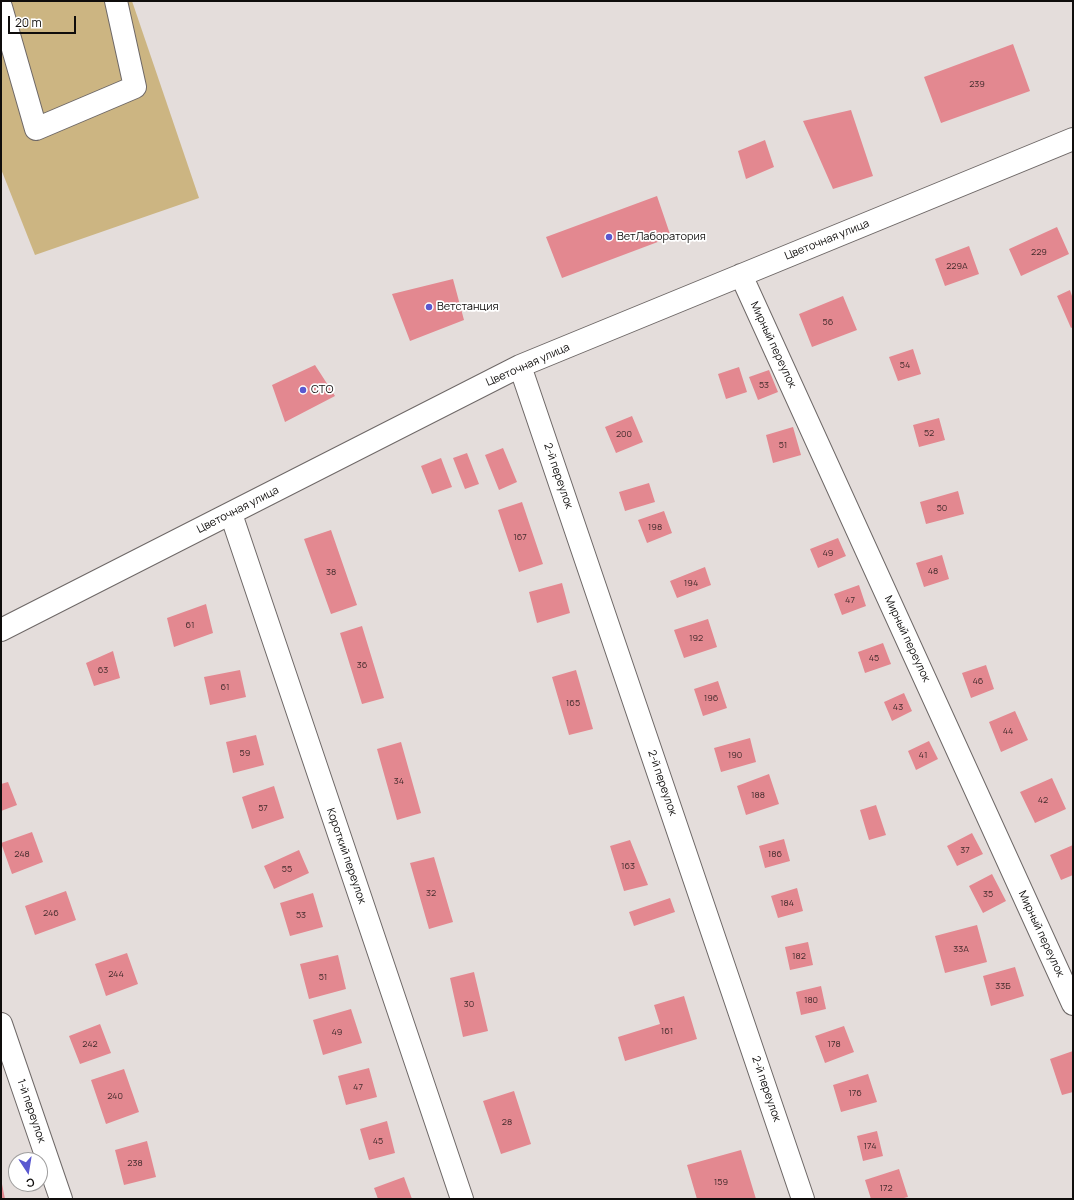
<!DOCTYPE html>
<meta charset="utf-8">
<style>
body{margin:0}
#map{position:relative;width:1074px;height:1200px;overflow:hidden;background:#e4dddb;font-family:Manrope,sans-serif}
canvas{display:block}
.frame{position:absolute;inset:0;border:2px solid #0f0d0c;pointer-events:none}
.north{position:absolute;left:8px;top:1152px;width:40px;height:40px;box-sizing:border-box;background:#fff;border:1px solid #9f9e9e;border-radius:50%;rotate:168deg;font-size:11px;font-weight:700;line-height:16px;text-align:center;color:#0f0d0c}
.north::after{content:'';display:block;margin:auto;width:14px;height:18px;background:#5a58d0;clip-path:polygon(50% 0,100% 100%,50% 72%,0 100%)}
.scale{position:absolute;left:8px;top:16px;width:68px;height:18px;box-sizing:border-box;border:2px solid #0f0d0c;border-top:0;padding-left:5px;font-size:12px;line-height:14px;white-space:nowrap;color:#0f0d0c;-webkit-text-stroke:3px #fff;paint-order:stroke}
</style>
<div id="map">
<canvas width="1074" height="1200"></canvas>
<div class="frame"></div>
<div class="north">С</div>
<div class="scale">20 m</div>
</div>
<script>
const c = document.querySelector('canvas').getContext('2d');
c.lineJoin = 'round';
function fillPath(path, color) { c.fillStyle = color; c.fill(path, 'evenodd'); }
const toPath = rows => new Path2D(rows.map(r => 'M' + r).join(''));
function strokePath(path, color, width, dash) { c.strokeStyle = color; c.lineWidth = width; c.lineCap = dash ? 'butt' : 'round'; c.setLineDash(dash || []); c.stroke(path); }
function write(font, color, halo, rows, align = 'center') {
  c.font = font + ' Manrope,sans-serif'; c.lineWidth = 3.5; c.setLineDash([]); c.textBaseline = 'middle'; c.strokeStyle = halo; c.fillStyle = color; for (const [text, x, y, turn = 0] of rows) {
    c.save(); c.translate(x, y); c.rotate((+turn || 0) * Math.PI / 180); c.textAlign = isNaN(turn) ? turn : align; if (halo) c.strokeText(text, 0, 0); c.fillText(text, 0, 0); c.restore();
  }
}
const green = toPath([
 [1,1,132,1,199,198,35,255,1,169]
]);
const building = toPath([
 [1013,44,1030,91,941,123,924,77],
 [851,110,873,176,833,189,803,121],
 [765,140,774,167,746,179,738,151],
 [657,196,671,237,562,278,546,237],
 [1057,227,1069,254,1021,276,1009,249],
 [969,246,979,274,945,286,935,259],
 [453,279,464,320,410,341,392,294],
 [1070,290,1073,299,1073,327,1071,328,1057,296],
 [843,296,857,330,812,347,799,314],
 [913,349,921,374,898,381,889,357],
 [315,365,335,396,285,422,272,385],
 [739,367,747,392,726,399,718,374],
 [769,370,778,392,758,400,749,377],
 [632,416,643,442,616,453,605,427],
 [939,418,945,440,919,447,913,425],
 [793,427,801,455,773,463,766,435],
 [503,448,517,482,499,490,485,455],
 [467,453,479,484,465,489,453,458],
 [441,458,452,487,432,494,421,466],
 [649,483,655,502,625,511,619,492],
 [958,491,964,514,926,524,920,502],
 [522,502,543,564,519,572,498,510],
 [664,511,672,533,647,543,638,520],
 [331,530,357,605,331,614,304,539],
 [838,538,846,556,818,568,810,549],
 [942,555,949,579,924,587,916,563],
 [705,567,711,585,677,598,670,581],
 [562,583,570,613,537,623,529,592],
 [859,585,866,606,842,615,834,594],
 [206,604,213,633,174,647,167,618],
 [708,619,717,647,684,658,674,630],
 [362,626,384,698,362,704,340,633],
 [883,643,891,664,865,673,858,652],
 [113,651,120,678,94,686,86,663],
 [986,665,994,689,971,698,962,673],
 [240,670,246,697,210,705,204,677],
 [576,670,593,729,569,735,552,677],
 [718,681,727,708,703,716,694,689],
 [904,693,912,711,892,721,884,702],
 [1015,711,1028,740,1001,752,989,722],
 [256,735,264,765,233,773,226,742],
 [750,738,756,762,721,772,714,748],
 [929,741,938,759,916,770,908,751],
 [401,742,421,813,397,820,377,749],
 [769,774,779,804,746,815,737,786],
 [1052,778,1066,809,1035,823,1020,792],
 [8,782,17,805,1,811,1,784],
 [274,786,284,818,252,829,242,797],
 [876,805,886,835,869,840,860,810],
 [32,832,43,862,12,874,1,843],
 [972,833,983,854,957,866,947,846],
 [784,839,790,861,765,868,759,846],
 [630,840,648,885,624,891,610,846],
 [1073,845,1073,875,1061,880,1050,855],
 [299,850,309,873,274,889,264,866],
 [434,857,453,922,429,929,410,863],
 [992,874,1006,901,983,913,969,886],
 [797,888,803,911,778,918,771,896],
 [66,891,76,920,35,935,25,906],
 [313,893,323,927,290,936,280,903],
 [670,898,675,912,634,926,629,912],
 [977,925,987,962,945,973,935,936],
 [808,942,813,965,790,970,785,947],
 [127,953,138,984,106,996,95,964],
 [338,955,346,989,309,999,300,964],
 [1015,967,1024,996,991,1006,983,976],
 [474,972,488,1031,463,1037,450,978],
 [821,986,826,1009,801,1015,796,992],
 [684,996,697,1039,625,1061,618,1037,660,1024,654,1005],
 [351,1009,362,1043,323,1055,313,1020],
 [100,1024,111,1053,80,1064,69,1036],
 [844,1026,854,1052,825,1063,815,1036],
 [1073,1051,1073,1092,1062,1095,1050,1059],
 [369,1068,377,1097,346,1105,338,1076],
 [124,1069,139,1112,106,1124,91,1080],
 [868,1074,877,1102,841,1112,833,1085],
 [514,1091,531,1144,501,1154,483,1101],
 [387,1121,395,1153,369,1160,360,1129],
 [877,1131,883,1156,863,1161,857,1136],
 [147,1141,156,1177,124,1185,115,1150],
 [741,1150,756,1199,697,1199,687,1165],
 [899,1169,908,1197,900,1199,871,1199,865,1180],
 [404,1177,412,1199,378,1199,374,1188],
 [1,1184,2,1184,5,1199,1,1199]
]);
const minor = toPath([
 [1,7,36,129,135,87,116,1],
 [741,275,1073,1004],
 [520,366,803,1199],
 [231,514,462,1199],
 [1,630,520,366,1073,139],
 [1,1024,61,1199]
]);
const markers = [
 [609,237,4,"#5a58d0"],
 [429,307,4,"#5a58d0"],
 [303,390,4,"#5a58d0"]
];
const numberNames = [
 ["239",977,84],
 ["229",1039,252],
 ["229А",957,266],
 ["56",828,322],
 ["54",905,365],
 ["53",764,385],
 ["52",929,433],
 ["200",624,434],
 ["51",783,445],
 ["50",942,508],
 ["198",655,527],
 ["167",520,537],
 ["49",828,553],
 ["48",933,571],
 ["38",331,572],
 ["194",691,583],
 ["47",850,600],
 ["61",190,625],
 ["192",696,638],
 ["45",874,658],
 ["36",362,665],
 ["63",103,670],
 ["46",978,681],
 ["61",225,687],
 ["196",711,698],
 ["165",573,703],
 ["43",898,707],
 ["44",1008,731],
 ["59",245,753],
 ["190",735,755],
 ["41",923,755],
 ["34",399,781],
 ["188",758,795],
 ["42",1043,800],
 ["57",263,808],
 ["37",965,850],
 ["248",22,854],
 ["186",775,854],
 ["163",628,866],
 ["55",287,869],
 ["32",431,893],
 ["35",988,894],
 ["184",787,903],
 ["246",51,913],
 ["53",301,915],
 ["33А",961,949],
 ["182",799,956],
 ["244",116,974],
 ["51",323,977],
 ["33Б",1003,986],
 ["180",811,1000],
 ["30",469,1004],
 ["161",667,1031],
 ["49",337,1032],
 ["242",90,1044],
 ["178",834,1044],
 ["47",358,1087],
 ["176",855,1093],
 ["240",115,1096],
 ["28",507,1122],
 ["45",378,1141],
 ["174",870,1146],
 ["238",135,1163],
 ["159",721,1182],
 ["172",886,1188]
];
const poiNames = [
 ["ВетЛаборатория",617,237],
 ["Ветстанция",437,307],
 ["CTO",311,390]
];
const streetNames = [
 ["Цветочная улица",827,240,-22],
 ["Мирный переулок",773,345,65],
 ["Цветочная улица",528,365,-24],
 ["2-й переулок",558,476,71],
 ["Цветочная улица",238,510,-27],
 ["Мирный переулок",907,639,65],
 ["2-й переулок",662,783,71],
 ["Короткий переулок",346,856,71],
 ["Мирный переулок",1041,934,65],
 ["2-й переулок",766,1089,71],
 ["1-й переулок",31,1111,71]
];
fillPath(green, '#ccb582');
fillPath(building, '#e38890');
strokePath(minor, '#6e6867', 24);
strokePath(minor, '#fff', 22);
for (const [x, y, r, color] of markers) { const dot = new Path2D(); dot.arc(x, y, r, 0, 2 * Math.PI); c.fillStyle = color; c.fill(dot); strokePath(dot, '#fff', 1.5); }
write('9px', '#442c2d', null, numberNames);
write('11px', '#0f0d0c', '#fff', poiNames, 'left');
write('11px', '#0f0d0c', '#fff', streetNames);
</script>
